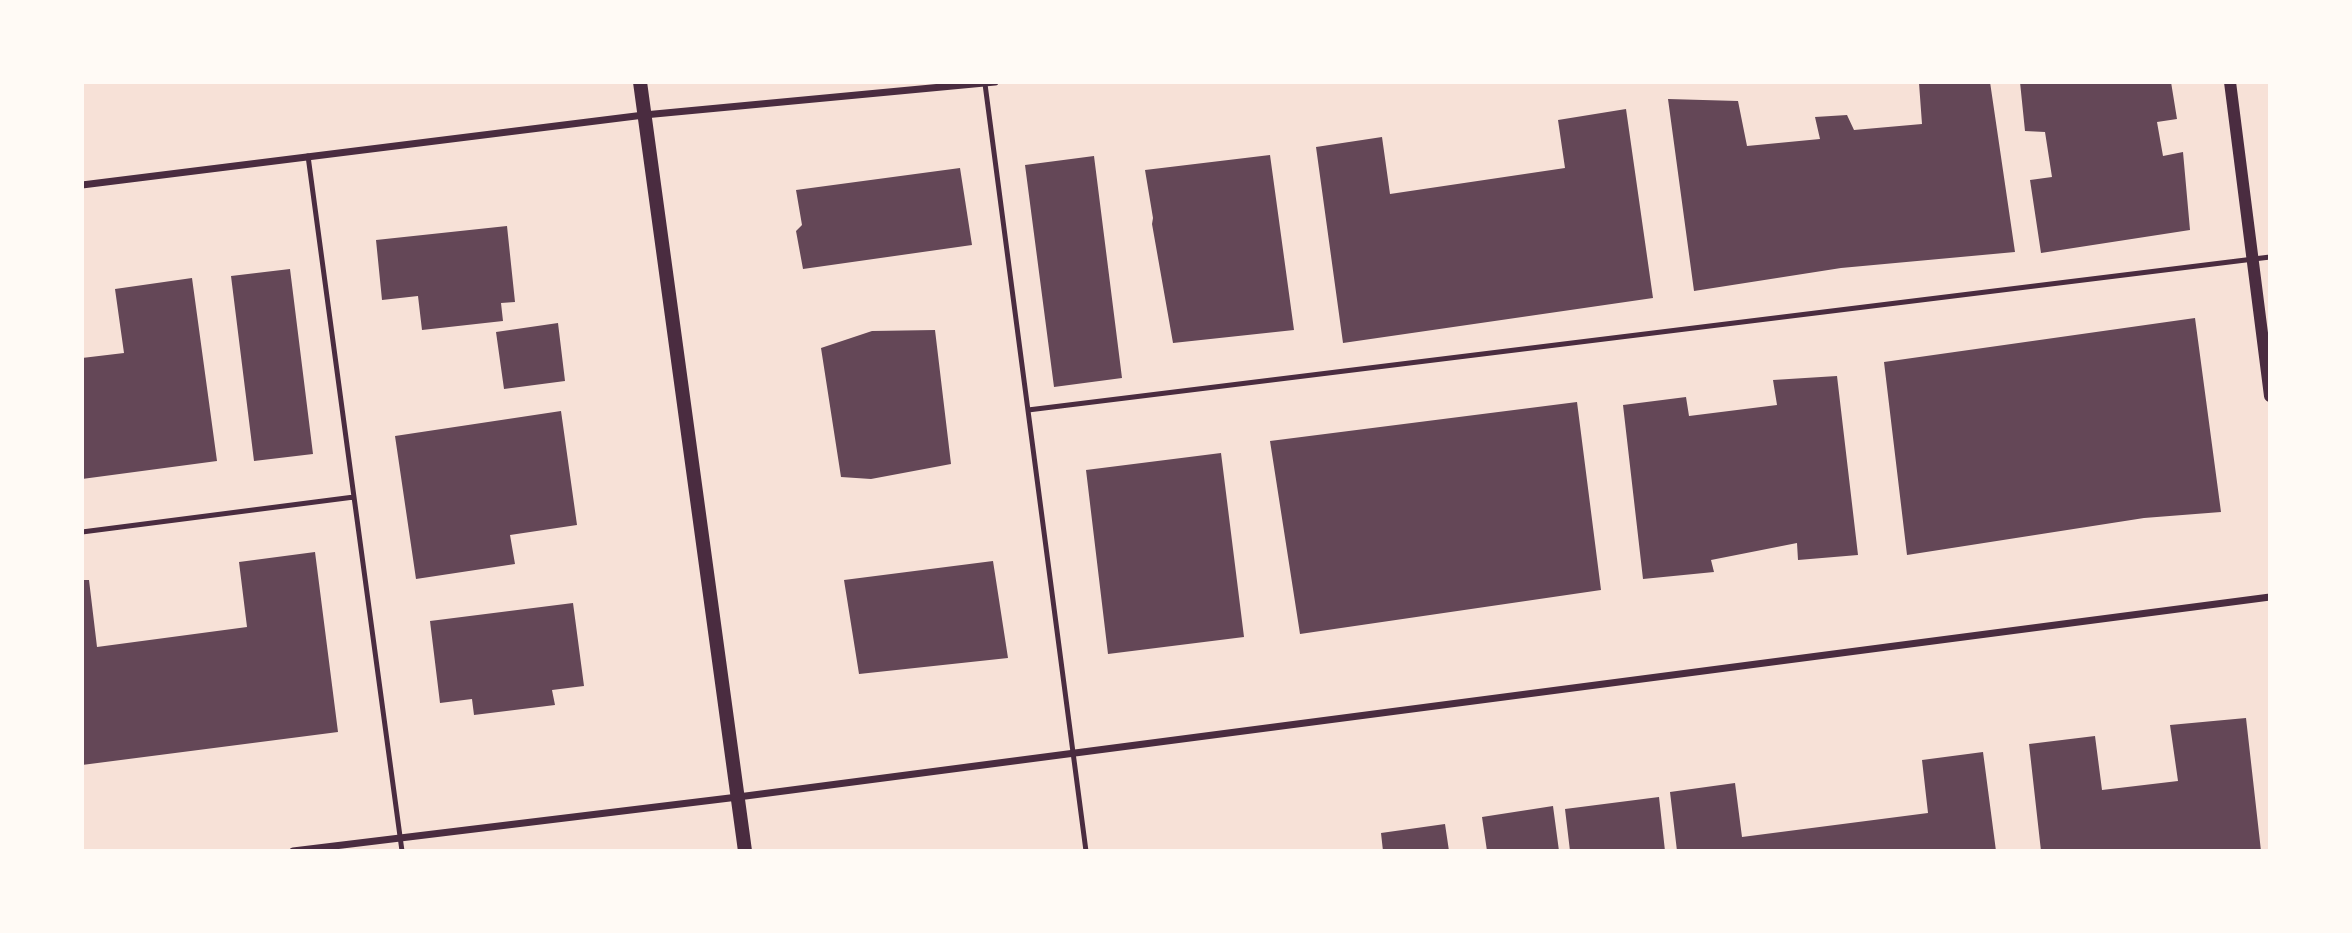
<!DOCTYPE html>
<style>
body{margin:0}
#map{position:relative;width:2352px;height:933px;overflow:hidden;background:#f7e1d7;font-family:"DM Sans",sans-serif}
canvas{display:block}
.frame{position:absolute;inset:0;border:84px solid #fffaf5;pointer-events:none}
</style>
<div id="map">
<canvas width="2352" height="933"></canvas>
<div class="frame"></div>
</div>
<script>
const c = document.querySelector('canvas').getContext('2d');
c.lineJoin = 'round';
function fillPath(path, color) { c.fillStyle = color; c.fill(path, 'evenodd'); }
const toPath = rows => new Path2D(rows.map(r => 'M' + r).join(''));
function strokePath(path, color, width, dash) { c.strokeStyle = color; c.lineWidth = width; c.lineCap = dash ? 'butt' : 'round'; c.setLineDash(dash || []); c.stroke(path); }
const building = toPath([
 [1922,82,1990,82,2015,252,1841,268,1694,291,1668,99,1738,101,1747,146,1820,139,1815,117,1847,115,1854,130,1922,124,1919,83],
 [2020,82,2171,82,2177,119,2157,122,2163,156,2183,152,2190,230,2041,253,2030,180,2052,177,2045,132,2025,131],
 [1626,109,1653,298,1343,343,1316,147,1382,137,1390,194,1565,168,1558,120],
 [1270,155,1294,330,1173,343,1152,224,1153,218,1145,170],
 [1094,156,1122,378,1054,387,1025,165],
 [960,168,972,245,803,269,796,231,802,225,796,190],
 [507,226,515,302,501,303,503,321,422,330,418,296,382,300,376,240],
 [290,269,313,454,254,461,231,276],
 [192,278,217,461,82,479,82,358,124,353,115,289],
 [2195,318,2221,512,2144,518,1907,555,1884,362],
 [558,323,565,381,504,389,496,332],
 [935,330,951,464,871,479,841,477,821,348,872,331],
 [1837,376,1858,555,1798,560,1797,543,1711,560,1714,572,1643,579,1623,405,1686,397,1689,416,1777,405,1773,380],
 [1577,402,1601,590,1300,634,1270,441],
 [561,411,577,525,510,535,515,564,416,579,395,436],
 [1221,453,1244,637,1108,654,1086,470],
 [315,552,338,732,82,765,82,580,89,580,97,647,247,627,239,562],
 [993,561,1008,658,859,674,844,580],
 [573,603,584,686,552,690,555,705,474,715,472,699,440,703,430,621],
 [2246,718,2261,851,2041,851,2029,744,2095,736,2102,790,2178,781,2170,725],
 [1983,752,1996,851,1677,851,1670,792,1735,783,1742,837,1928,813,1922,760],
 [1659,797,1665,851,1570,851,1565,809],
 [1553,806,1559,851,1487,851,1482,817],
 [1445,824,1449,851,1383,851,1381,833]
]);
const service = toPath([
 [985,84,1086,851],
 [1028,410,2270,257],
 [354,497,402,851],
 [82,532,354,497,308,156]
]);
const minor = toPath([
 [82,185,644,115,995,82],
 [293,851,738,797,2270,597]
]);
const tertiary = toPath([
 [2230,82,2270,396]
]);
const secondary = toPath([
 [640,82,745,851]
]);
fillPath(building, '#644757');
strokePath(service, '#4a2c40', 5);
strokePath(minor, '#4a2c40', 7);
strokePath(tertiary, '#4a2c40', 12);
strokePath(secondary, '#4a2c40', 14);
</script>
